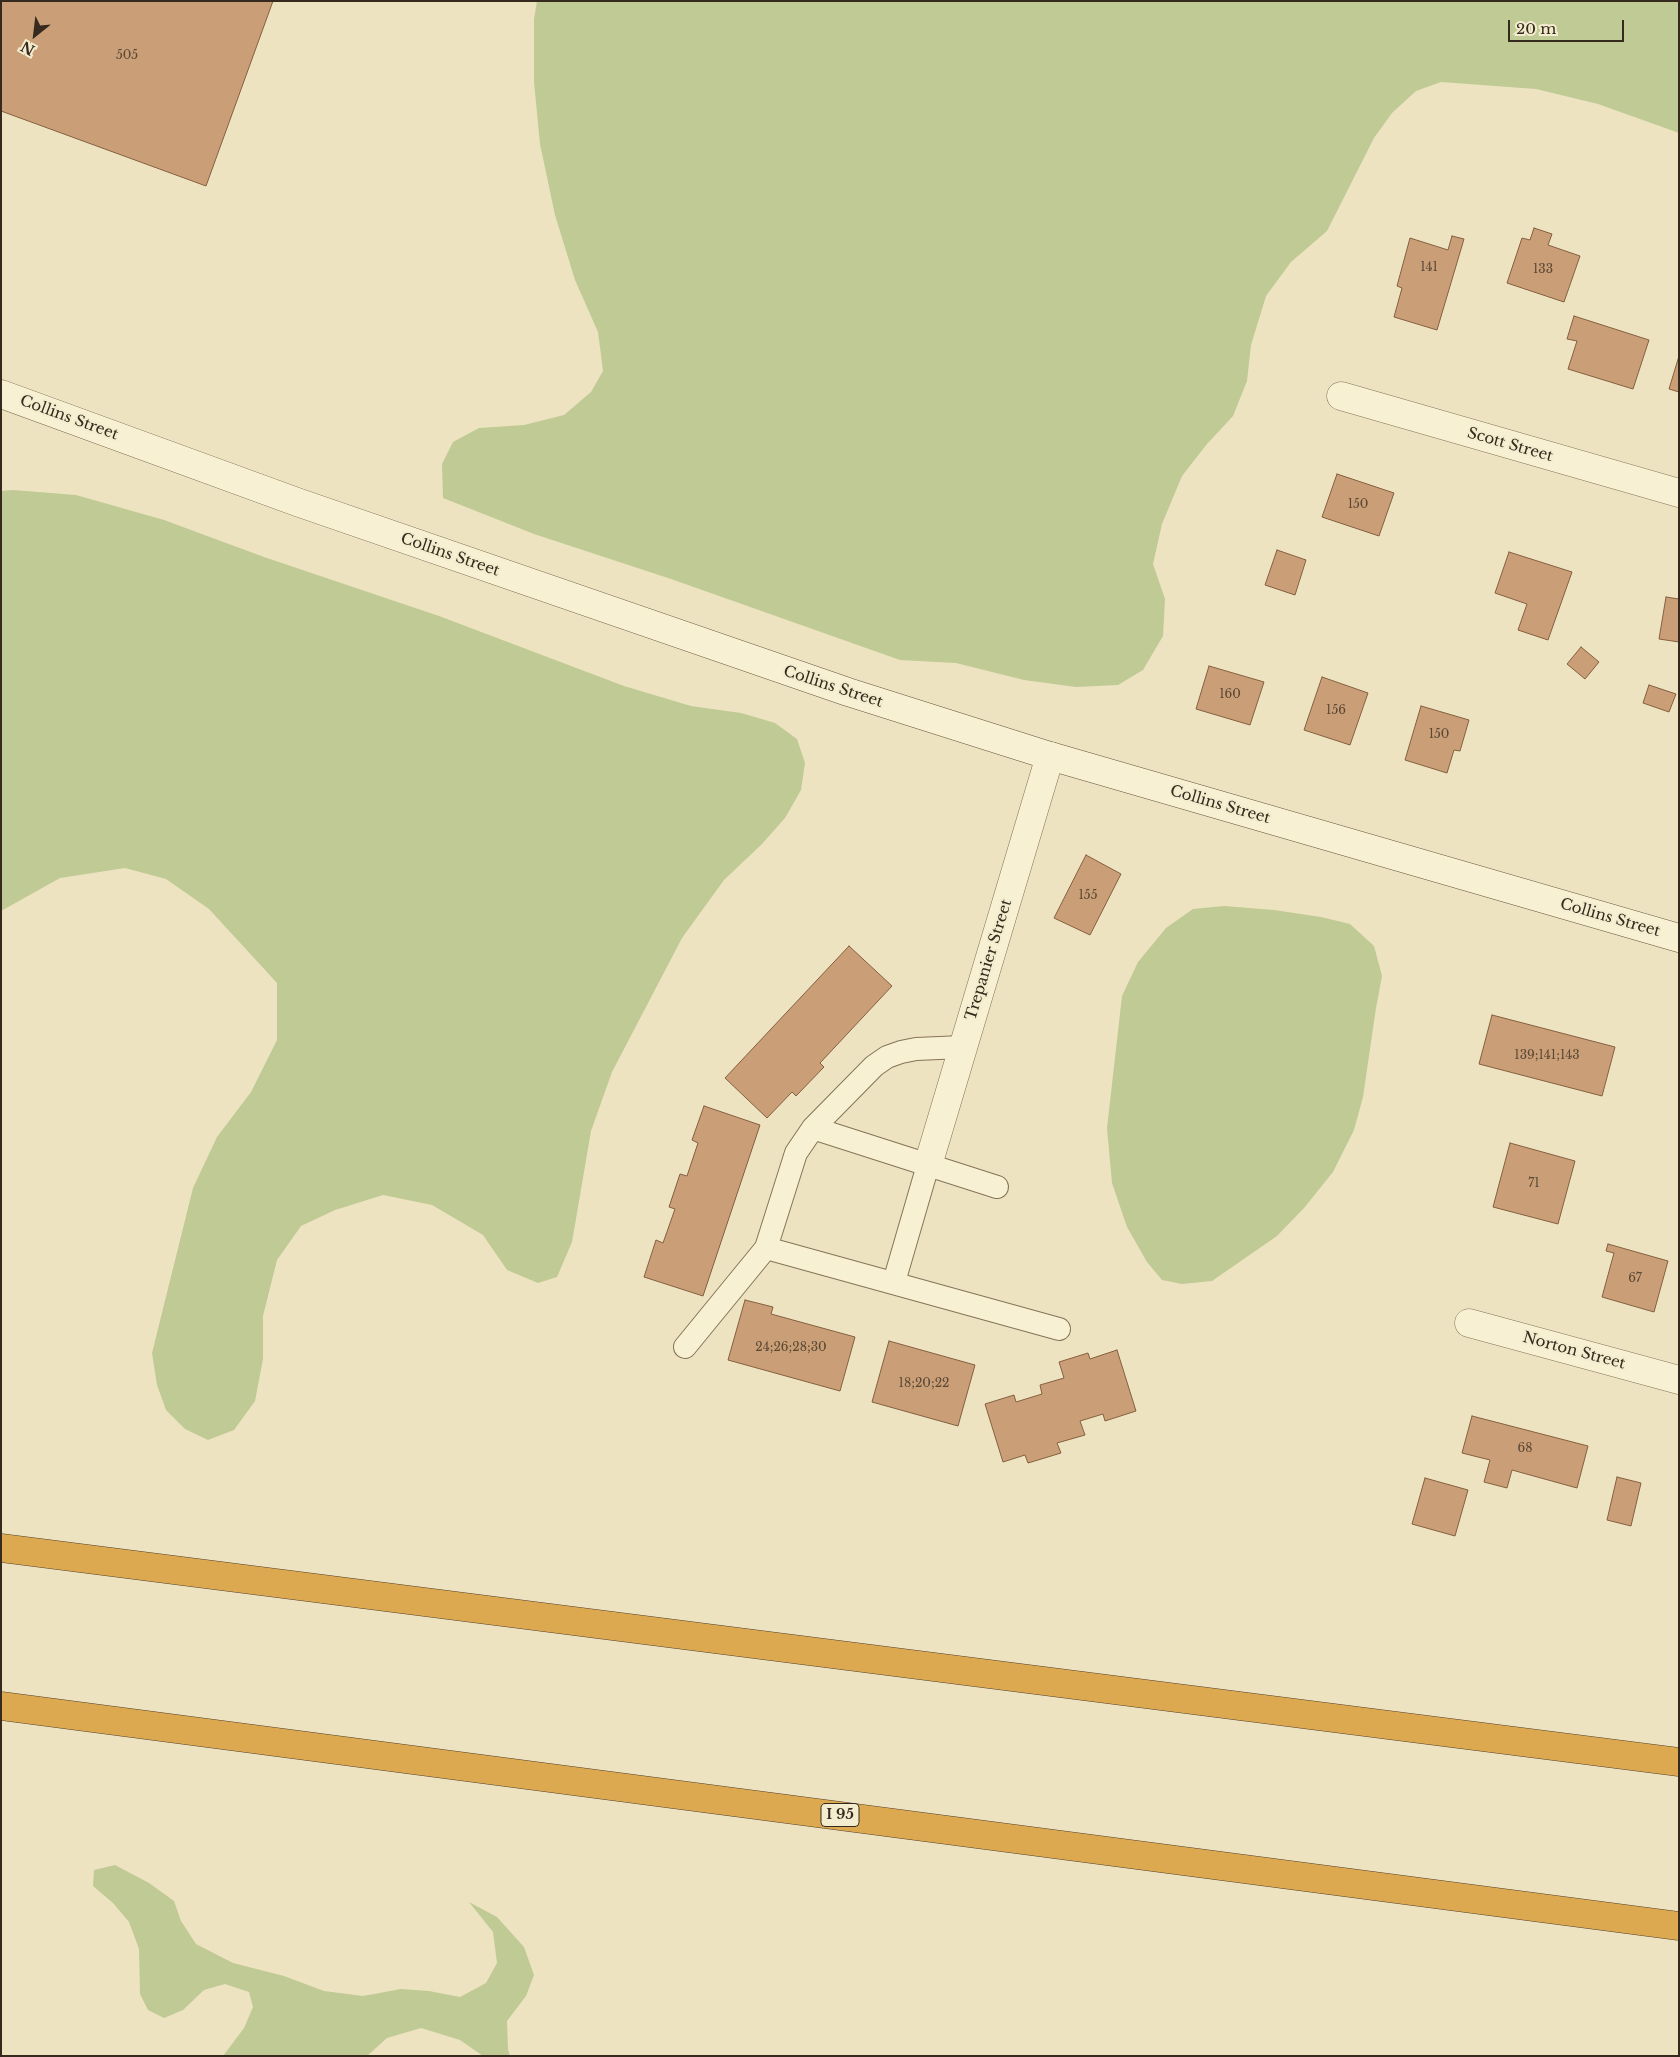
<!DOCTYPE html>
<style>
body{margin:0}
#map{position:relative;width:1680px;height:2057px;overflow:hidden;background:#ede3c0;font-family:"Libre Baskerville",serif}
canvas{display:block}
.frame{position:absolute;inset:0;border:2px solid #352a1d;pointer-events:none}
.north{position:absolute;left:10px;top:10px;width:50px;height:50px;-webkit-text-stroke:4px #f4eccf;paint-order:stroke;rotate:209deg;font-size:14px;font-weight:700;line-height:20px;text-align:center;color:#352a1d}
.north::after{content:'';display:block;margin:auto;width:18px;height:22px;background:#352a1d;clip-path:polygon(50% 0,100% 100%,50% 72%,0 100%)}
.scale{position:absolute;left:1508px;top:20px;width:116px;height:22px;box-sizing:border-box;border:2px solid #352a1d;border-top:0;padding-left:6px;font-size:15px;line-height:18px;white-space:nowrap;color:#352a1d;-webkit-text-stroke:4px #f4eccf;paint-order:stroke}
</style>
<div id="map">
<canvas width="1680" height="2057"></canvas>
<div class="frame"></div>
<div class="north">N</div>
<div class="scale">20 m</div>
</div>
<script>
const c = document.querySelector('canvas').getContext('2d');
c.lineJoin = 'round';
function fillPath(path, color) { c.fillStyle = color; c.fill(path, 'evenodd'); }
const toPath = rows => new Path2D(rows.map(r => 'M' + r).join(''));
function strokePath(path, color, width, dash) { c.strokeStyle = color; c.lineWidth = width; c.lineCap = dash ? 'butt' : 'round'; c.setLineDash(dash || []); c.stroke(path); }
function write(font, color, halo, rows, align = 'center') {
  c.font = font + ' "Libre Baskerville",serif'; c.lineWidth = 4; c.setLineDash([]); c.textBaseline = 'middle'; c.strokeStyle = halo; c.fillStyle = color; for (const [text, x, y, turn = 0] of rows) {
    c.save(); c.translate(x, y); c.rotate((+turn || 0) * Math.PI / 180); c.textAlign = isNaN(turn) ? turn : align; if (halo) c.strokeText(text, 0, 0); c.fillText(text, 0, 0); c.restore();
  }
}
const green = toPath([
 [537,1,1679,1,1679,133,1598,104,1536,89,1441,82,1416,91,1392,113,1374,138,1327,231,1291,262,1266,296,1251,345,1247,381,1233,416,1207,444,1182,476,1162,524,1153,564,1165,599,1163,636,1143,670,1118,685,1076,687,1024,680,956,663,900,660,671,579,534,534,443,498,442,464,453,442,479,428,524,425,564,415,591,392,603,371,598,332,575,280,555,215,540,144,534,82,534,19],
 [13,490,76,495,164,520,264,557,439,616,624,686,691,706,741,713,775,723,797,739,805,763,801,790,785,818,762,844,724,880,682,938,612,1072,591,1131,572,1242,557,1277,538,1283,507,1270,483,1235,432,1205,383,1195,335,1210,301,1226,277,1260,263,1316,263,1359,255,1401,234,1430,208,1440,185,1429,166,1410,157,1385,152,1353,193,1188,217,1137,251,1092,277,1040,277,983,209,909,166,879,125,868,60,878,1,911,1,491],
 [1224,906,1274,910,1321,917,1350,924,1374,946,1382,976,1376,1008,1363,1097,1354,1130,1333,1172,1304,1208,1277,1236,1212,1281,1182,1284,1162,1280,1147,1262,1127,1227,1112,1183,1107,1128,1122,996,1138,962,1166,928,1193,909],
 [115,1865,149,1883,174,1901,181,1921,196,1944,233,1963,284,1976,324,1991,363,1996,401,1989,429,1991,460,1997,486,1983,497,1963,493,1932,469,1902,497,1917,524,1947,534,1975,526,1996,507,2021,508,2049,510,2056,483,2056,460,2040,421,2028,387,2038,367,2056,223,2056,244,2028,253,2007,249,1992,225,1984,204,1990,183,2010,164,2018,148,2010,140,1994,139,1949,129,1922,113,1903,93,1886,94,1870]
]);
const building = toPath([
 [1,1,273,1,206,186,1,111,1,1],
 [1534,228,1552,234,1548,245,1580,256,1564,302,1507,283,1522,238,1530,240,1534,228],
 [1452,236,1464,239,1437,330,1394,317,1402,288,1397,286,1410,238,1448,250,1452,236],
 [1574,316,1649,340,1633,389,1568,369,1577,341,1567,339,1574,316],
 [1679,356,1679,392,1669,389,1679,356],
 [1337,474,1394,493,1379,536,1322,517,1337,474],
 [1277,550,1306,560,1295,595,1265,585,1277,550],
 [1509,552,1572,572,1548,640,1518,630,1527,604,1495,593,1509,552],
 [1666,597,1679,599,1679,642,1659,639,1666,597],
 [1581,647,1599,662,1585,679,1567,664,1581,647],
 [1209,666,1264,682,1250,725,1196,709,1209,666],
 [1322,677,1368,693,1350,745,1304,730,1322,677],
 [1649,685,1676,694,1669,712,1643,703,1649,685],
 [1421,706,1469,720,1460,751,1454,750,1447,773,1405,760,1421,706],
 [1086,855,1121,874,1090,935,1054,918,1086,855],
 [849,946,892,986,820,1063,824,1067,796,1096,792,1092,767,1118,725,1078,849,946],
 [1492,1015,1615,1047,1602,1096,1479,1064,1492,1015],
 [704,1106,760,1125,703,1296,644,1277,656,1240,663,1243,675,1209,669,1207,680,1174,687,1176,698,1143,692,1140,704,1106],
 [1510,1143,1575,1161,1558,1224,1493,1207,1510,1143],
 [1608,1244,1668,1261,1654,1312,1602,1297,1614,1253,1606,1251,1608,1244],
 [745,1300,773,1307,771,1314,855,1337,840,1391,728,1360,745,1300],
 [889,1341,975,1365,958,1426,872,1402,889,1341],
 [1117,1350,1136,1411,1105,1421,1103,1414,1080,1421,1085,1435,1057,1443,1061,1453,1028,1463,1025,1455,1003,1462,985,1404,1014,1395,1016,1402,1042,1394,1040,1385,1064,1378,1059,1362,1088,1353,1090,1359,1117,1350],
 [1472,1416,1588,1446,1577,1488,1512,1470,1507,1488,1484,1482,1490,1460,1462,1453,1472,1416],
 [1617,1477,1641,1483,1631,1526,1607,1520,1617,1477],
 [1425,1478,1468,1490,1455,1536,1412,1524,1425,1478]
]);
const lane = toPath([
 [963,1047,916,1049,901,1052,887,1057,874,1066,813,1128,796,1153,766,1248,1059,1329],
 [813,1128,997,1187],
 [894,1282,928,1165],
 [685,1347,766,1248]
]);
const street = toPath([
 [1341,396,1679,493],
 [928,1165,1050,756],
 [1469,1323,1679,1380]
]);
const secondary = toPath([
 [1,394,297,502,848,692,1050,756,1679,938]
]);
const highway = toPath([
 [1,1548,1679,1762],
 [1,1706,1679,1926]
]);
const numberNames = [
 ["505",127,56],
 ["141",1429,268],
 ["133",1543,270],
 ["150",1358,505],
 ["160",1230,695],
 ["156",1336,711],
 ["150",1439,735],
 ["155",1088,896],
 ["139;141;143",1547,1056],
 ["71",1534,1184],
 ["67",1635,1279],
 ["24;26;28;30",791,1348],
 ["18;20;22",924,1384],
 ["68",1525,1449]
];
const shields = [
 [840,1815,38]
];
const shieldNames = [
 ["I 95",840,1815]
];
const streetNames = [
 ["Collins Street",69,418,20],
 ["Scott Street",1510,445,16],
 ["Collins Street",450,555,19],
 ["Collins Street",833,687,18],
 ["Collins Street",1220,805,16],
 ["Collins Street",1610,918,16],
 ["Trepanier Street",989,960,-73],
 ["Norton Street",1574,1351,15]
];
fillPath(green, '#c0ca95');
fillPath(building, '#ca9f77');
strokePath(building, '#845f3f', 1);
strokePath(lane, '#857458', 24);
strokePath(street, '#857458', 29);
strokePath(secondary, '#67553c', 29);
strokePath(highway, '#53412d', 29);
strokePath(lane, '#f8f0d3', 22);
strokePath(street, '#f8f0d3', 28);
strokePath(secondary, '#f8f0d3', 28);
strokePath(highway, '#dca951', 28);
write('12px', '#5a4734', null, numberNames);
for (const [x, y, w] of shields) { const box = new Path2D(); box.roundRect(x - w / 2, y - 11.5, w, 23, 4); c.fillStyle = '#f4eccf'; c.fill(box); strokePath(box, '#352a1d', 1); }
write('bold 14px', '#352a1d', null, shieldNames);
write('15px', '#352a1d', '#f4eccf', streetNames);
</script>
